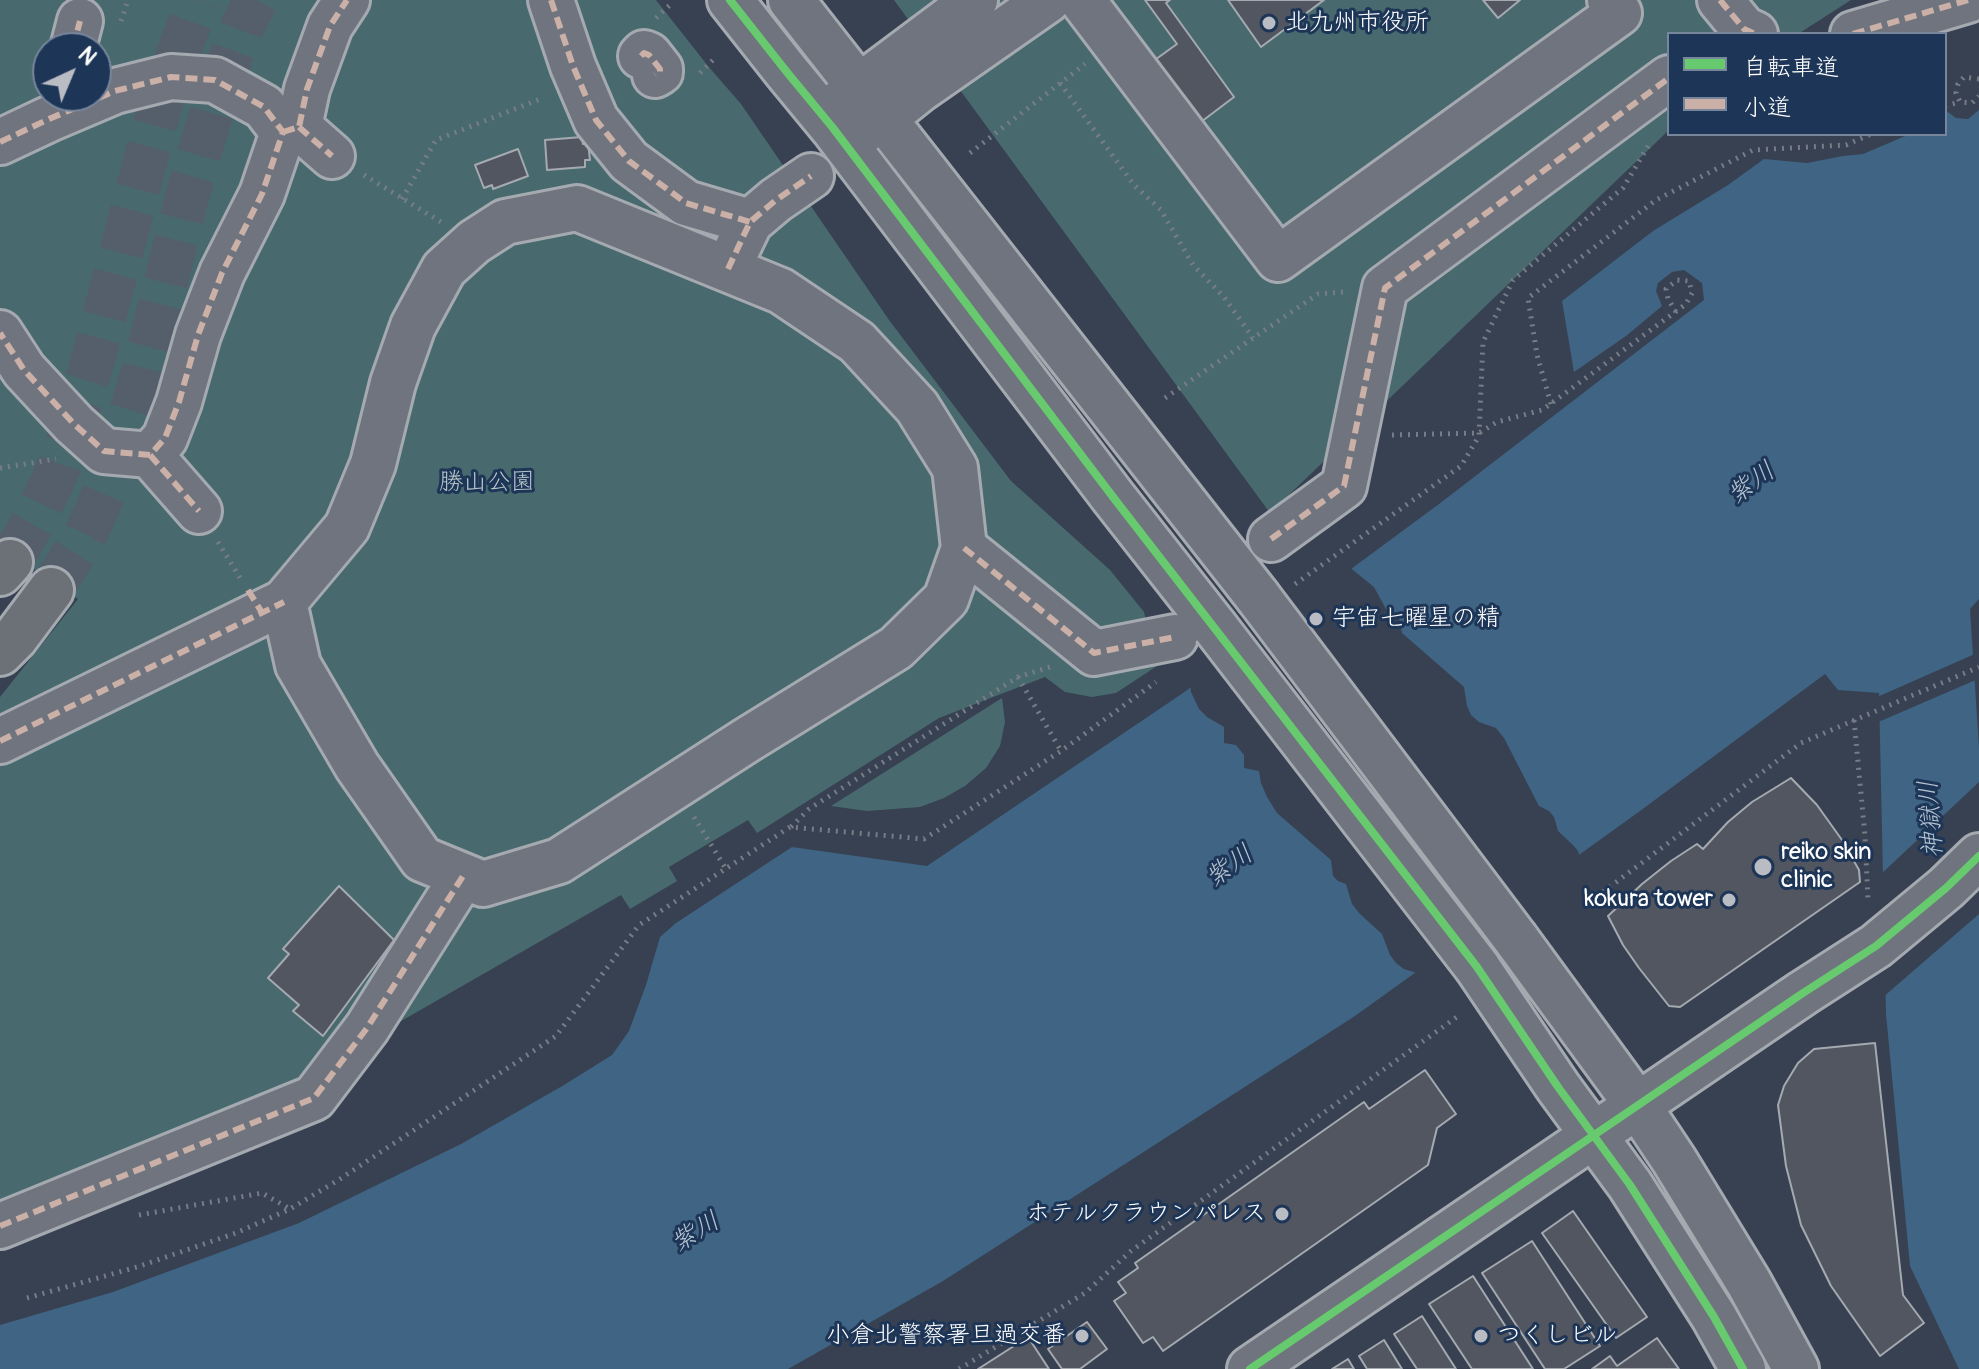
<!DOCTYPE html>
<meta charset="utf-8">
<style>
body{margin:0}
#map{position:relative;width:1979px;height:1369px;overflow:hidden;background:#374151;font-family:Pangolin,"Klee One",sans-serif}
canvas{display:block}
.legend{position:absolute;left:1667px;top:32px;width:280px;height:104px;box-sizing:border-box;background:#1d3557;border:2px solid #77869a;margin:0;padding:10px 14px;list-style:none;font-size:24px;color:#fff}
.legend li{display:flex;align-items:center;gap:16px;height:40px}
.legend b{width:40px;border:2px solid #77869a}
.north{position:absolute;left:32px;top:32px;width:80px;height:80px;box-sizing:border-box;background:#1d3557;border:2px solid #77869a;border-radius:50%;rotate:44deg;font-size:22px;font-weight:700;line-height:32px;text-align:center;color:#fff}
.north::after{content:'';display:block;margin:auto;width:28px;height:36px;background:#b9bcc2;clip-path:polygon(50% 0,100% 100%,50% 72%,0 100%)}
</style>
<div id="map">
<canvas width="1979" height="1369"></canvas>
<ul class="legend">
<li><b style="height:10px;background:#67ca6e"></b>自転車道</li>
<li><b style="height:10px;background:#cab0a6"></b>小道</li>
</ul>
<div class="north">N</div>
</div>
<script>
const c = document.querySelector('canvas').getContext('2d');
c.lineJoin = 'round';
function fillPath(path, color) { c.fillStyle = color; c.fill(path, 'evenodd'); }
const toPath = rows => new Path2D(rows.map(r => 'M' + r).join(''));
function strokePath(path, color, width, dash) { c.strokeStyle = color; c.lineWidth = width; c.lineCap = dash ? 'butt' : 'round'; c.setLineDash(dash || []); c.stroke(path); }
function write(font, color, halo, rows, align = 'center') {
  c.font = font + ' Pangolin,"Klee One",sans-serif'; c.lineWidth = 6; c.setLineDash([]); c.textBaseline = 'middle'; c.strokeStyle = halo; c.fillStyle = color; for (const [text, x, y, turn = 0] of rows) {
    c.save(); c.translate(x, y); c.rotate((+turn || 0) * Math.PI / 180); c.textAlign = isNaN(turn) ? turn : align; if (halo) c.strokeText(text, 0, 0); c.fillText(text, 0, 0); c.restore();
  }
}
const green = toPath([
 [0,0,656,0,708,66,741,104,889,320,1011,481,1110,570,1144,612,1157,666,1116,693,1092,697,1065,692,1045,677,939,718,757,833,748,820,669,867,677,881,630,909,621,895,0,1251,0,697,78,599,0,546],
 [48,48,96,48,96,96,48,96],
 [894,0,1851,0,1798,34,1669,34,1669,130,1270,513],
 [1002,698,1005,722,1000,746,986,768,965,786,944,798,920,807,867,811,831,806]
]);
const water = toPath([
 [1979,110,1979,599,1970,609,1979,748,1979,1369,1959,1369,1910,1266,1886,1014,1879,693,1838,690,1825,674,1640,811,1355,1016,943,1281,788,1369,0,1369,0,1325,113,1292,299,1223,461,1144,564,1085,612,1055,629,1031,646,985,660,937,676,923,792,847,927,866,1183,693,1439,504,1704,300,1702,283,1684,270,1672,272,1658,283,1656,291,1662,306,1626,336,1574,372,1562,301,1653,231,1728,185,1764,159,1807,163,1843,156,1863,154,1910,134,1945,134,1945,114,1948,112,1956,118,1968,119]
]);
const pier = toPath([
 [1348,566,1374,587,1386,609,1399,617,1402,633,1464,687,1467,706,1471,715,1479,722,1496,728,1504,738,1539,806,1549,811,1554,817,1558,831,1573,845,1578,851,1580,859,1420,974,1404,969,1396,963,1390,955,1382,934,1359,913,1352,904,1346,884,1338,881,1333,876,1331,860,1277,813,1267,797,1261,783,1259,771,1244,768,1244,755,1236,745,1224,743,1224,727,1207,717,1199,709,1191,692,1190,683],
 [1977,653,1978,679,1876,723,1875,698],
 [1979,782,1979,914,1882,998,1879,876]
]);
const building = toPath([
 [1145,0,1170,0,1166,3,1234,97,1197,125,1152,62,1177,44,1145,0],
 [1228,0,1324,0,1261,47,1228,0],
 [1483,0,1520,0,1498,18,1483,0],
 [582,137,583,144,588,143,590,160,585,160,585,167,547,170,545,140,582,137],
 [518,149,528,176,493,189,492,185,484,188,475,165,518,149],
 [1791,778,1817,805,1842,840,1859,870,1860,882,1680,1007,1669,1006,1639,968,1623,945,1608,916,1642,884,1671,861,1697,844,1703,849,1728,822,1752,802,1791,778],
 [339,886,394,940,323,1036,293,1011,299,1005,268,978,289,954,283,949,339,886],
 [1875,1043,1903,1295,1924,1323,1880,1356,1831,1286,1801,1225,1786,1166,1778,1105,1784,1086,1798,1063,1814,1049,1875,1043],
 [1425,1070,1456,1114,1437,1128,1428,1165,1163,1351,1153,1337,1143,1343,1114,1301,1126,1293,1118,1282,1138,1268,1135,1263,1364,1102,1369,1109,1425,1070],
 [1573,1211,1647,1317,1616,1338,1542,1233,1573,1211],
 [1532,1241,1600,1346,1564,1369,1545,1369,1482,1273,1532,1241],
 [1473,1276,1533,1369,1472,1369,1429,1304,1473,1276],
 [1422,1316,1456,1369,1417,1369,1394,1334,1422,1316],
 [1087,1322,1107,1349,1080,1369,1062,1369,1048,1349,1087,1322],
 [1028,1337,1049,1369,978,1369,1028,1337],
 [1657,1338,1679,1369,1592,1369,1610,1356,1617,1366,1657,1338],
 [1384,1340,1402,1369,1367,1369,1359,1356,1384,1340],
 [1348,1359,1354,1369,1332,1369,1348,1359]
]);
const majorTunnel = toPath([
 [10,562,33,522,60,465,90,370,162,98,198,0],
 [51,590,86,534,112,475,142,376,188,193,216,96,243,25,256,0]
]);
const path = toPath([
 [656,18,672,3],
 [121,21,128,0],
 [700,73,716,57],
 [1979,79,1964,77,1958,84,1956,93,1960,102,1972,103,1979,96],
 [1060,83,1134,185,1161,210,1193,265,1224,297,1253,338],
 [1945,106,1960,102],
 [970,153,1085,64],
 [364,175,441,222],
 [402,199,436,140,543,98],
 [1165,398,1318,294,1344,292],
 [1551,404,1537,355,1528,298,1656,200,1753,150,1846,145,1871,134],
 [1392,435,1479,433,1497,422,1542,410,1594,372,1686,304,1692,293,1689,281,1677,280,1666,289,1668,299,1676,312],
 [0,468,56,459],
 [218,542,242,581],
 [1295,584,1461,466,1479,436,1483,342,1513,280,1623,188,1650,143],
 [1018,677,1061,751],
 [1854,720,1865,836,1868,901],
 [694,817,726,869],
 [791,827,809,809,1018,677,1050,667],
 [1603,892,1801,743,1979,667],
 [139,1215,262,1193,290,1209],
 [27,1298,137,1267,236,1233,290,1209,340,1179,556,1036,639,925,790,827,924,839,1061,751,1156,682],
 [959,1369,1085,1293,1131,1251,1461,1014]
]);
const minor = toPath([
 [551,0,573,66,596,120,629,161,686,203,750,222],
 [730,0,786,71,833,128,1113,497,1215,627],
 [791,0,1258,597],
 [975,0,860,86,842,101,836,112,833,128,852,132,863,131,884,118,919,90,1048,0],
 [1082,0,1278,259,1619,13,1610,0],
 [1720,0,1744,29,1755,34],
 [1853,34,1968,0],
 [73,48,80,21],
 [641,56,644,53,649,55,660,69,660,72,655,75],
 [299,127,332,156],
 [283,132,299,127,307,89,330,26,347,0],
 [0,142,49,119,115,91,171,77,215,80,264,107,283,132,262,194,222,273,198,335,179,402,165,438,150,455,104,451,74,424,24,370,0,333],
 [577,208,781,291,857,342,917,407,955,468,964,548,946,599,896,648,747,740,559,861,483,884,422,859,357,766,298,665,284,602,347,527,373,464,393,383,413,326,444,269,474,242,505,222,577,208],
 [737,249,750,222,776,200,811,176],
 [150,455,199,511],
 [1271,539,1344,486,1385,288,1669,78],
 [964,548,1094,653,1175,637],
 [0,741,284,602],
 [1516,939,1638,1106,1674,1160,1749,1283,1796,1369],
 [1477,967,1558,1087,1630,1185,1714,1317,1743,1369],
 [0,1226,314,1098,367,1028,463,876],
 [1250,1369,1803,993,1876,946,1946,888,1979,856]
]);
const major = toPath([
 [0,573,10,562],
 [0,653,15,638,51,590]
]);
const minorBridge = toPath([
 [1258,597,1516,939],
 [1215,627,1477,967]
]);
const quiet = toPath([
 [551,0,573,66,596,120,629,161,686,203,750,222],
 [1720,0,1744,29,1755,34],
 [1853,34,1968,0],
 [73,48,80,21],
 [641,56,644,53,649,55,660,69,660,72,655,75],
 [299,127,332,156],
 [283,132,299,127,307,89,330,26,347,0],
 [0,142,49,119,115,91,171,77,215,80,264,107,283,132,262,194,222,273,198,335,179,402,165,438,150,455,104,451,74,424,24,370,0,333],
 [728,269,750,222,776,200,811,176],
 [150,455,199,511],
 [1271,539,1344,486,1385,288,1669,78],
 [964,548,1094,653,1175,637],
 [248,590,261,611],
 [0,741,284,602],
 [0,1226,314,1098,367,1028,463,876]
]);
const cycleway = toPath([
 [730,0,786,71,833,128,1113,497,1477,967,1558,1087,1630,1185,1714,1317,1743,1369],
 [1250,1369,1803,993,1876,946,1946,888,1979,856]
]);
const markers = [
 [1269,23,8,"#b9bcc2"],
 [1316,619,8,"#b9bcc2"],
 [1763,867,10,"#b9bcc2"],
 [1729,900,8,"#b9bcc2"],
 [1282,1214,8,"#b9bcc2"],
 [1082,1336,8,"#b9bcc2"],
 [1481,1336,8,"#b9bcc2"]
];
const poiNames = [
 ["北九州市役所",1285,23],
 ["宇宙七曜星の精",1332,619],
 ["reiko skin",1781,853],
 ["clinic",1781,881],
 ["kokura tower",1713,900,"right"],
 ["ホテルクラウンパレス",1266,1214,"right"],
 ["小倉北警察署旦過交番",1066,1336,"right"],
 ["つくしビル",1497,1336]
];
const parkNames = [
 ["勝山公園",487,483]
];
const waterNames = [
 ["紫川",1752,484,-36],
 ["神獄川",1932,819,-94],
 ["紫川",1230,867,-36],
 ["紫川",696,1233,-31]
];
fillPath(green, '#486a6e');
fillPath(water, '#406484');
fillPath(pier, '#374151');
fillPath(building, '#525660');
strokePath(building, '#a5aab1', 2);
strokePath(majorTunnel, '#555e6b', 44, [44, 22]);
strokePath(minor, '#a5aab1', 50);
strokePath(major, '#a5aab1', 50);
strokePath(path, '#777d86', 5, [2, 6]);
strokePath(minor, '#6f747e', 44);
strokePath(major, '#6b7177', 44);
strokePath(minorBridge, '#a5aab1', 50, []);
strokePath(minorBridge, '#6f747e', 44);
strokePath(quiet, '#cab0a6', 6, [12, 6]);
strokePath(cycleway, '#67ca6e', 8);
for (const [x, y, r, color] of markers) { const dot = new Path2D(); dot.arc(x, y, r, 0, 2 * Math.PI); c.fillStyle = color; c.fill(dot); strokePath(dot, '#1d3557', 3); }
write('24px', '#fff', '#1d3557', poiNames, 'left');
write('24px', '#b7c6c7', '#1d3557', parkNames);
write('italic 26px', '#b3c3d0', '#1d3557', waterNames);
</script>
